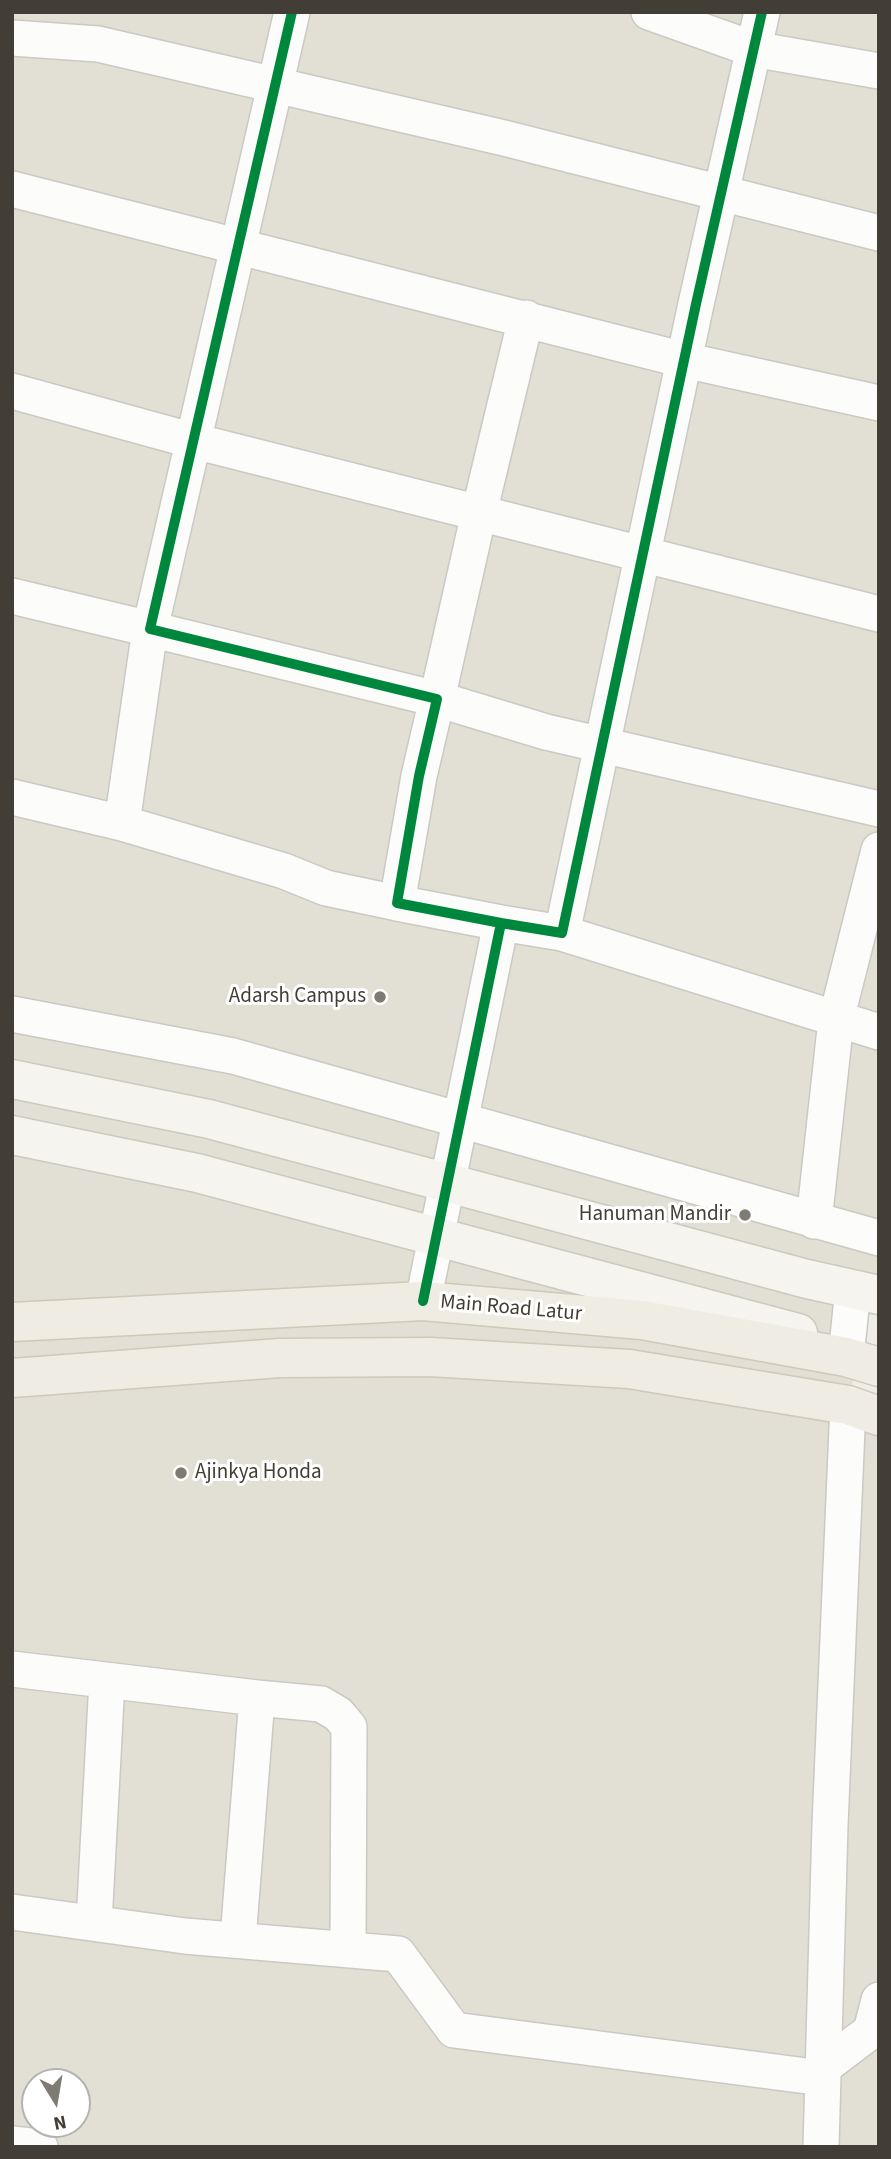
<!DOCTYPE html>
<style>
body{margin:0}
#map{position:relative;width:891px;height:2159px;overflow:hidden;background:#eeede7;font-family:"Source Sans 3",sans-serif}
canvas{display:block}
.frame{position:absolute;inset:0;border:14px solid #433e35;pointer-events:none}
.north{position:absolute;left:21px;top:2068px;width:70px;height:70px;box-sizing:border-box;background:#fff;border:2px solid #b4b2ae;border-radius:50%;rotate:169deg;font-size:19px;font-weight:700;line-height:28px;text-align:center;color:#433e35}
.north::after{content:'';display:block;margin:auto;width:24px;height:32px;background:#7f7b73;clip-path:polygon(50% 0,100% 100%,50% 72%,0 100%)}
</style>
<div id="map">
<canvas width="891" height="2159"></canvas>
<div class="frame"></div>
<div class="north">N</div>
</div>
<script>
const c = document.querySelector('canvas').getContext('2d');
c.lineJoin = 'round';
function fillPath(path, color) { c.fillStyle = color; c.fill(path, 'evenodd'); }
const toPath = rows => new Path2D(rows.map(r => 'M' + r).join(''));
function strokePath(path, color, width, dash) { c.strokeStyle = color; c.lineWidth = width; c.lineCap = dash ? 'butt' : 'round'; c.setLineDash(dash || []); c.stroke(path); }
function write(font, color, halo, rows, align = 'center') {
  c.font = font + ' "Source Sans 3",sans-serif'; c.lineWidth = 6; c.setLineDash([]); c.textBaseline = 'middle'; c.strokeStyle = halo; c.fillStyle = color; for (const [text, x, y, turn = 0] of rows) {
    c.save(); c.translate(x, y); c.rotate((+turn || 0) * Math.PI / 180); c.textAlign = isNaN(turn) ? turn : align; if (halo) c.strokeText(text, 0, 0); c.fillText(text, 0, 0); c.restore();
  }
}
const residential = toPath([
 [12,12,879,12,879,1278,849,1396,879,1406,879,2147,12,2147],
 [35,2082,77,2082,77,2124,35,2124]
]);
const street = toPath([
 [292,12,150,629,437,699,419,776,397,903,501,923],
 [649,12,753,49,879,71],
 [12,38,98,44,504,138,879,233],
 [12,189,684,360,879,403],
 [526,318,479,513,879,614],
 [12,391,194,441,479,513,437,699,546,732,879,809],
 [12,596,150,629,122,823,284,871,326,888,397,903],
 [12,797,122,823],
 [562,933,879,1032],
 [12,1014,233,1056,879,1238],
 [814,1221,836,1020,879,850],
 [423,1301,501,923,562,933,696,304,762,12],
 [846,1357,853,1289],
 [12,1669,257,1698,238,1939],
 [257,1698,321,1704,338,1714,349,1727,348,1950],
 [12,1912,185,1936,398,1954,454,2030,822,2078],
 [94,1923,107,1681],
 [822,2068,871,2031,879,2000],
 [12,2144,40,2147],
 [821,2147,830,1825,848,1405]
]);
const secondary = toPath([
 [12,1079,209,1119,807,1279,879,1295],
 [12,1135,197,1173,798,1333]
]);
const primary = toPath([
 [12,1322,423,1301,642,1320,846,1357,879,1367],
 [12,1378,280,1358,430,1357,629,1369,848,1405,879,1416]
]);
const cycleway = toPath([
 [292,12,150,629,437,699,419,776,397,903,501,923],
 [423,1301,501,923,562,933,696,304,762,12]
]);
const markers = [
 [380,997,7,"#7f7b73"],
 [745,1215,7,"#7f7b73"],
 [181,1473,7,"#7f7b73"]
];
const poiNames = [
 ["Adarsh Campus",366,997],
 ["Hanuman Mandir",731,1215],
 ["Ajinkya Honda",195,1473,"left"]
];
const streetNames = [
 ["Main Road Latur",511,1309,5]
];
fillPath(residential, '#e2dfd5');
strokePath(street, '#cac9c3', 38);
strokePath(secondary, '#cccabf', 41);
strokePath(primary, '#cfc9b6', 41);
strokePath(street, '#fcfcfb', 35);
strokePath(secondary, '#f5f4ee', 38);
strokePath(primary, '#efece3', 38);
strokePath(cycleway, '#00873e', 10);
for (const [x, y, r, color] of markers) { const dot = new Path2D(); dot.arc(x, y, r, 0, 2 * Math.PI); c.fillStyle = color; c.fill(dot); strokePath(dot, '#fff', 2.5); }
write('21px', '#433e35', '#fff', poiNames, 'right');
write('21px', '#433e35', '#fff', streetNames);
</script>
